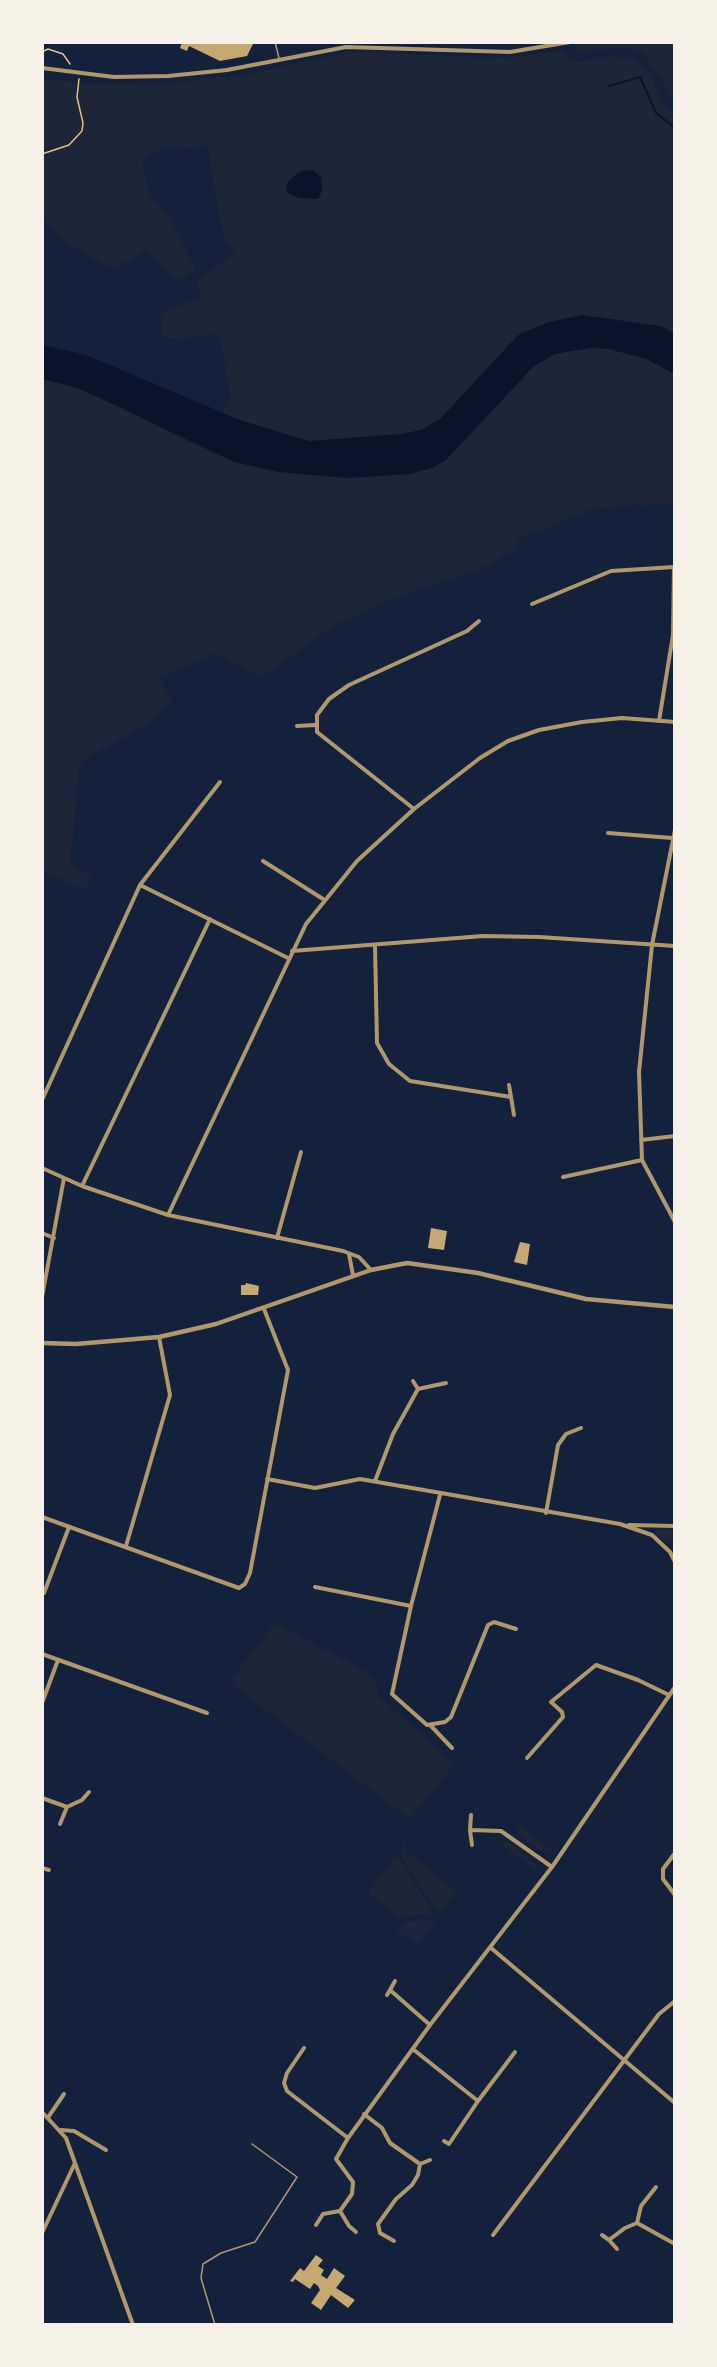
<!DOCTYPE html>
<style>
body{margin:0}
#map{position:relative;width:717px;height:2367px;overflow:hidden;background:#14213d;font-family:Literata,serif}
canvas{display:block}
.frame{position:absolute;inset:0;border:44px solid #f6f1e7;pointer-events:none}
</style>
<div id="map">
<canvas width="717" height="2367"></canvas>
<div class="frame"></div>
</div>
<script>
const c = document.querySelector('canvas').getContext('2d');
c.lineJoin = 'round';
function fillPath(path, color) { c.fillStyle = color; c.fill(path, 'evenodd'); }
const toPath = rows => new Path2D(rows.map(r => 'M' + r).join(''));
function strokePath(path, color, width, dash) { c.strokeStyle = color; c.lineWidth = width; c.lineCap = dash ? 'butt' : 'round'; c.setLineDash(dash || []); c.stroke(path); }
const green = toPath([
 [578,42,675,42,675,99,643,54,626,48,576,51],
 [563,51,569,62,612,56,635,59,650,74,663,105,675,114,675,503,617,506,590,510,519,539,514,550,478,570,392,599,333,626,261,678,216,653,160,678,173,704,155,714,149,724,86,758,79,767,70,864,91,877,85,890,44,872,42,876,42,379,75,387,100,398,202,448,231,397,220,339,214,334,168,340,161,334,161,317,167,310,201,297,196,283,236,251,225,243,207,145,188,148,165,146,143,160,148,192,170,217,196,270,178,280,145,251,115,268,102,264,58,236,42,213,42,78,82,84,169,83,243,75,350,52,500,58],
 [656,1530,675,1530,675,1547,654,1533],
 [275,1623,367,1672,375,1682,378,1695,454,1765,410,1819,229,1682],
 [520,1826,554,1852,540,1851,516,1832],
 [507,1841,536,1863,538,1873,503,1845],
 [404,1845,407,1852,457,1891,439,1915,406,1865,401,1852],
 [397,1854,432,1911,429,1915,399,1917,368,1893],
 [433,1919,436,1921,418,1945,396,1930,405,1923]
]);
const water = toPath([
 [313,170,321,177,322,191,318,199,299,198,286,192,287,183,293,177,302,171],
 [582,315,660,326,675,333,675,374,646,359,609,349,590,348,555,354,533,367,446,460,432,468,410,474,347,478,278,472,234,462,100,398,75,387,42,379,42,345,86,355,240,420,309,441,401,434,421,430,441,418,518,335,549,322]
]);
const stream = toPath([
 [609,86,640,77,656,113,675,128]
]);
const building = toPath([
 [182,42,254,42,247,56,220,61,189,46,187,51,180,48],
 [431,1228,447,1231,444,1250,428,1248],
 [520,1242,530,1244,527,1265,514,1262],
 [246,1283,259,1286,258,1295,241,1295,241,1285,245,1285],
 [316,2255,323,2260,318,2266,324,2270,321,2275,327,2279,334,2268,345,2276,336,2288,355,2300,348,2308,331,2295,321,2310,311,2303,320,2290,318,2286,314,2283,310,2289,295,2279,293,2282,290,2281,300,2268,304,2271]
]);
const path = toPath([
 [42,52,48,49,63,54,70,64],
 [42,154,69,145,82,131,83,123,77,97,79,79]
]);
const service = toPath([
 [275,42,279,58],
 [215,2325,201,2278,203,2264,221,2253,255,2242,297,2177,252,2144]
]);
const minor = toPath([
 [42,68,114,77,168,76,227,70,346,47,510,52,570,42],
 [532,604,611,571,674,567,673,635,659,721],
 [297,726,315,725],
 [414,809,317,732,317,715,329,699,349,685,467,631,479,621],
 [675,830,652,945,639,1072,642,1160,675,1222],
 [608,833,672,838],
 [263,861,323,899],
 [140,885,288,958],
 [375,945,377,1043,389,1064,410,1081,511,1097],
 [292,951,483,936,539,937,675,946],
 [509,1085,514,1115],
 [42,1100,140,885,220,782],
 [641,1140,675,1136],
 [42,1168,82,1186,168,1215,343,1251,359,1257,371,1270],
 [563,1177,642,1160],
 [82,1186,210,919],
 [168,1215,306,924,357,861,414,809,480,758,508,741,539,730,582,722,622,718,675,722],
 [42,1233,54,1238],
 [277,1238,301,1152],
 [349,1254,353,1275],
 [42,1297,64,1178],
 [413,1381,418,1389],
 [267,1479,315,1488,360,1479,620,1524,652,1535,670,1552,675,1562],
 [375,1481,393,1434,418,1389,446,1383],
 [440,1495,411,1606,392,1694,427,1725,445,1722,451,1717,488,1625,494,1622,516,1629],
 [546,1513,558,1445,566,1434,581,1428],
 [42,1517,239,1588,245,1584,250,1573,288,1370,264,1309],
 [629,1525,675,1526],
 [126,1546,170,1395,159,1337],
 [315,1587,411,1606],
 [44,1593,69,1527],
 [42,1654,207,1713],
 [42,1703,58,1660],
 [431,1726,452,1748],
 [527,1758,563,1717,562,1712,551,1702,596,1665,638,1680,669,1695],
 [42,1798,67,1807,82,1800,89,1792],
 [471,1815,470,1830,501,1831,552,1867],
 [60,1824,67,1807],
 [470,1830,472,1845],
 [675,1853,663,1869,663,1879,675,1895],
 [42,1868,49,1870],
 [491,1948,675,2103],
 [390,1990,395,1981],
 [387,1995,390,1990,430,2025],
 [304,2048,287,2073,284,2083,287,2091,348,2138],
 [414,2050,478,2101,449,2144,444,2141],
 [478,2101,515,2052],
 [42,2112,66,2138,133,2325],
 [364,2114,382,2128,390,2143,420,2164,418,2175,412,2185,396,2199,378,2224,380,2233,394,2241],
 [49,2116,64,2094],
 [61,2130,74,2131,106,2150],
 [420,2164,430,2160],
 [340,2211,349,2226,356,2232],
 [637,2223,641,2206,656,2187],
 [316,2225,323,2214,340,2211,352,2194,353,2182,336,2159,348,2138,430,2025,552,1867,675,1687],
 [42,2233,75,2163],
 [493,2235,659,2014,675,2001],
 [602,2235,609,2240],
 [617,2249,609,2240,625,2228,637,2223,675,2244]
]);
const tertiary = toPath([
 [42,1343,76,1344,159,1337,216,1324,371,1270,407,1263,478,1273,586,1299,675,1307]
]);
fillPath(green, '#1d2539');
fillPath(water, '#0b132b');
strokePath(stream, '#0b132b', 2);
fillPath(building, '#c6a872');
strokePath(path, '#e5c07b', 1.5);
strokePath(service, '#b1986c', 1.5);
strokePath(minor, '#b1986c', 4);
strokePath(tertiary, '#b1986c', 4.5);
</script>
